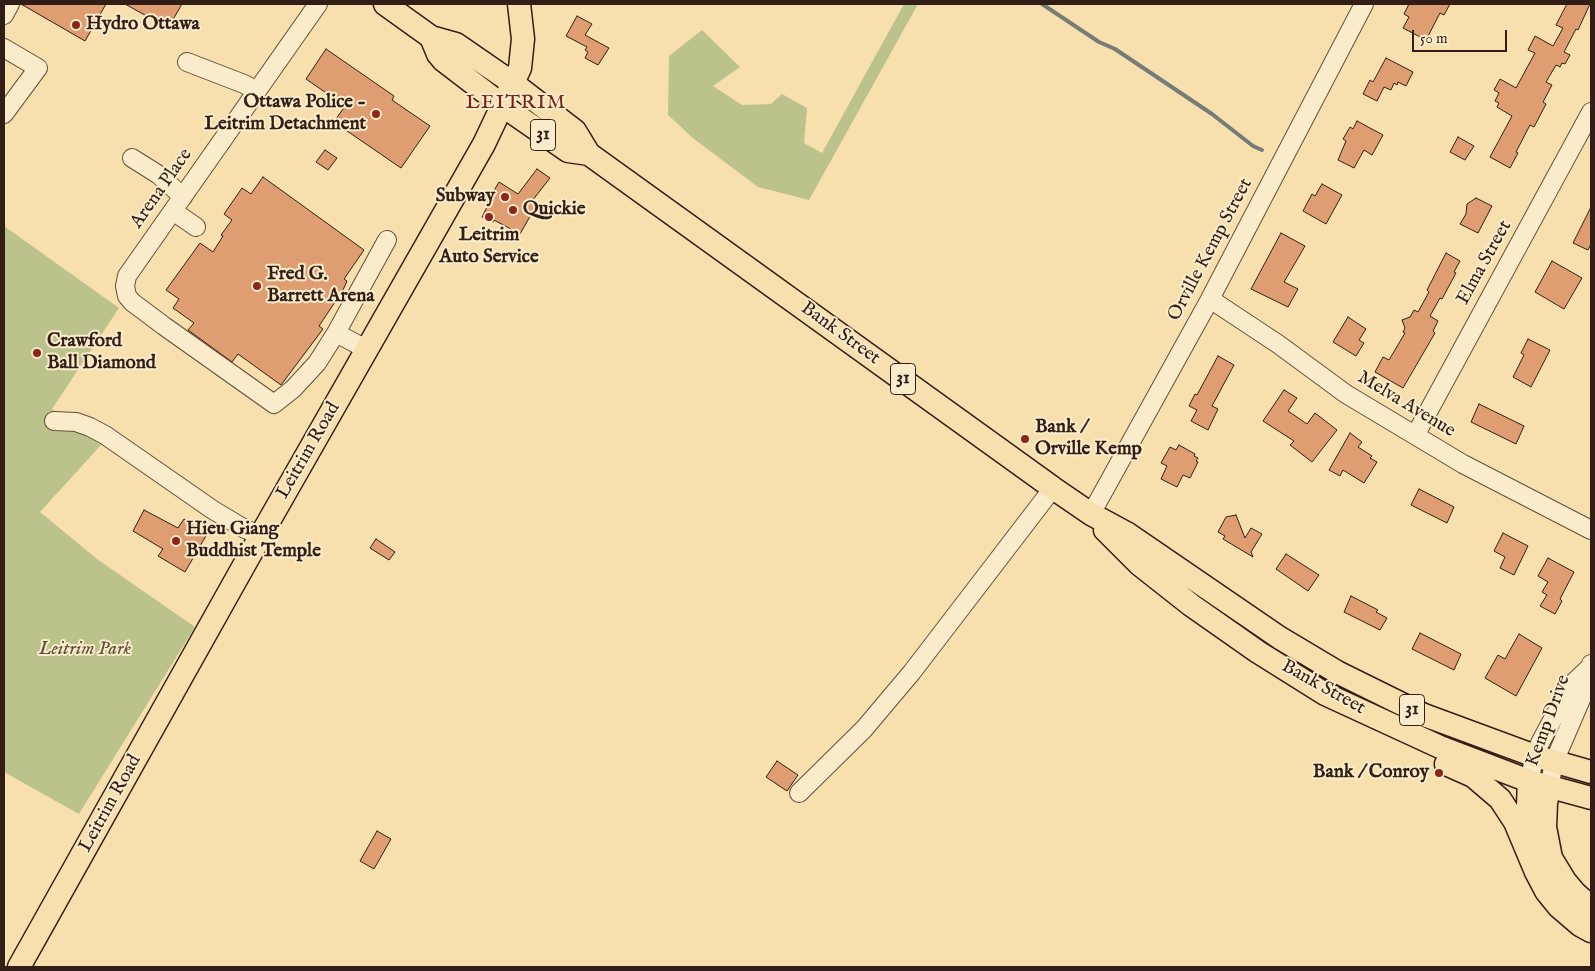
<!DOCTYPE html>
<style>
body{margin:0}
#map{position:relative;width:1595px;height:971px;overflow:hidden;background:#f8e0ae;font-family:"IM FELL English",serif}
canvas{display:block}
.frame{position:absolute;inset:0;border:5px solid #321e16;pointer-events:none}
.scale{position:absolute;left:1412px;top:30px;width:95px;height:22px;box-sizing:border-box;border:2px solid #321e16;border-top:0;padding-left:6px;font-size:15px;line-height:18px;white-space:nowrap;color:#321e16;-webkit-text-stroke:4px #faebca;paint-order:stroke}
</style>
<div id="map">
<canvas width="1595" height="971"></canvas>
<div class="frame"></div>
<div class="scale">50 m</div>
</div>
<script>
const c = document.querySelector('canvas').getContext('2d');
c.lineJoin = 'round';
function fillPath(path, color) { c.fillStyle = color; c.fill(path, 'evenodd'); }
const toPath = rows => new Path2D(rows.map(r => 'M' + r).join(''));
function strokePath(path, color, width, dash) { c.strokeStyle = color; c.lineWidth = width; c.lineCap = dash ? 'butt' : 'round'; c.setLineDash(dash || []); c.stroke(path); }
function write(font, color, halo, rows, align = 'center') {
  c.font = font + ' "IM FELL English",serif'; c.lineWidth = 4; c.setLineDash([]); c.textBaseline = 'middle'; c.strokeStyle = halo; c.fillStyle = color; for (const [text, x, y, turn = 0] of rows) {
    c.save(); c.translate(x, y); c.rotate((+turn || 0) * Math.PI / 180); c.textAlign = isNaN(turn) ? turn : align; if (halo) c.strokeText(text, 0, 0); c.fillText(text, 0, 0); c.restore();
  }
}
const green = toPath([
 [904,4,918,4,809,200,758,187,694,139,668,115,669,56,702,30,740,67,713,86,742,105,771,104,782,94,807,108,804,143,822,153],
 [4,226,119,308,52,409,101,445,40,512,97,559,195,627,79,814,4,772]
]);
const stream = toPath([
 [1042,4,1099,42,1115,49,1212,114,1253,146,1262,150]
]);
const building = toPath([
 [21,4,106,4,85,41,21,4],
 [125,4,182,4,168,28,125,4],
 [1409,4,1450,4,1444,15,1440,13,1426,40,1403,28,1409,17,1404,14,1409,4],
 [1567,4,1590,4,1578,30,1576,29,1564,52,1570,55,1565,64,1562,63,1560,67,1556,65,1546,82,1552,85,1543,102,1546,104,1534,127,1530,125,1516,152,1518,153,1510,168,1490,157,1512,116,1497,107,1499,103,1495,101,1499,93,1494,90,1500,79,1516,88,1535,53,1528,50,1535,36,1553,46,1563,28,1556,25,1567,4],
 [577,16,592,24,585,35,609,48,598,65,585,58,588,52,585,50,587,47,566,36,577,16],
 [326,49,394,96,392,100,430,126,401,168,334,122,345,106,306,79,326,49],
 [1386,58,1413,72,1406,86,1398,82,1397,85,1394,83,1391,90,1384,87,1377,101,1363,94,1370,80,1373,82,1386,58],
 [1357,121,1383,135,1372,155,1364,150,1354,168,1338,160,1346,141,1343,139,1350,127,1353,129,1357,121],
 [1458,137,1474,146,1465,160,1450,152,1458,137],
 [325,150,337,158,328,170,316,162,325,150],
 [537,169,550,178,532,201,537,204,520,234,494,220,493,222,482,217,487,207,485,206,499,182,518,194,537,169],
 [263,177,364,250,344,279,347,281,343,290,319,326,323,329,281,385,238,354,232,362,188,330,194,323,173,308,179,299,166,290,200,243,213,252,223,236,221,235,232,220,224,214,242,188,251,194,263,177],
 [1322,184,1342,195,1326,224,1303,211,1312,194,1315,196,1322,184],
 [1476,198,1492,206,1478,233,1460,224,1466,214,1467,204,1476,198],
 [1591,207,1591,244,1588,250,1573,243,1591,207],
 [1281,233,1305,246,1284,282,1298,289,1288,307,1251,289,1281,233],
 [1446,253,1460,261,1454,272,1456,273,1442,299,1440,298,1430,316,1438,321,1433,331,1435,333,1403,388,1375,372,1383,357,1389,360,1405,333,1403,332,1405,328,1402,320,1410,317,1414,310,1418,312,1429,292,1427,290,1446,253],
 [1552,261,1582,278,1564,309,1535,292,1552,261],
 [1348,317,1366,329,1359,340,1364,343,1356,356,1333,342,1348,317],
 [1528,339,1550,350,1531,387,1513,377,1524,355,1521,353,1528,339],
 [1218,356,1234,365,1212,406,1218,409,1208,430,1191,421,1197,410,1189,406,1195,394,1197,395,1218,356],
 [1284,390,1297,398,1288,411,1307,424,1315,413,1337,430,1312,462,1290,445,1294,441,1263,421,1284,390],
 [1479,404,1524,426,1516,444,1471,422,1479,404],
 [1350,433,1362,442,1358,447,1372,456,1370,458,1377,462,1364,483,1343,470,1340,476,1329,470,1350,433],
 [1179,445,1195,454,1194,456,1198,458,1196,461,1198,462,1190,478,1183,475,1177,487,1161,479,1167,466,1161,463,1170,447,1176,450,1179,445],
 [1419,489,1454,507,1447,523,1411,505,1419,489],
 [144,510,178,528,184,519,207,534,185,572,158,556,163,549,133,531,144,510],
 [1236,515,1245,538,1251,528,1262,534,1251,552,1253,557,1223,539,1225,536,1218,532,1226,517,1236,515],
 [1503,533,1528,546,1514,575,1500,568,1505,557,1494,551,1503,533],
 [376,539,395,552,389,560,370,548,376,539],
 [1286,554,1319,575,1308,591,1276,569,1286,554],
 [1548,558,1574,572,1560,599,1562,601,1555,614,1540,606,1547,595,1542,592,1548,582,1538,576,1548,558],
 [1351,596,1378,610,1376,612,1387,618,1380,630,1344,612,1351,596],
 [1420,633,1461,654,1454,670,1412,649,1420,633],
 [1519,634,1542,648,1516,696,1485,678,1498,655,1505,659,1519,634],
 [777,761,798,775,787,791,766,777,777,761],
 [377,831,391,839,374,869,360,861,377,831]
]);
const minor = toPath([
 [318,4,127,276,125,286,127,296,132,302,164,326,274,404,293,389,317,363,336,333,387,240],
 [4,15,10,4],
 [4,48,38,68,4,114],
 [187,62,244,84,257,91],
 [132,158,159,175,183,197],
 [173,211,196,227],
 [1210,299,1278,344,1346,394,1463,464,1591,530],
 [336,333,366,349],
 [54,421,76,422,90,427,105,435,213,510,245,529,261,535],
 [1416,434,1591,112],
 [1091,514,1210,299,1364,4],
 [1529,781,1535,756,1540,743,1571,685,1589,668],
 [1549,788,1554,762,1585,690,1591,664],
 [799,793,864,729,912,672,1053,488]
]);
const major = toPath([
 [385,4,431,37,456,44,514,84,575,131,589,154,1053,488,1091,514,1128,534,1280,638,1337,672,1424,715,1535,756,1591,772],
 [431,37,438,54,443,60,503,106,568,151,589,154],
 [1105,530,1139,564,1191,605,1258,652,1325,694,1440,747,1529,781,1591,798],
 [1446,764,1473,776,1500,799,1515,822,1536,872],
 [1529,781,1527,829,1536,872,1546,891,1559,907,1580,925,1591,931],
 [1549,788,1546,803,1545,827,1551,858,1565,881,1575,893,1591,907],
 [19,967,261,535,484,144,520,68,523,39,519,4]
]);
const markers = [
 [76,25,5,"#8f2418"],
 [376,114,5,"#8f2418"],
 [505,197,5,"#8f2418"],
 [513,210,5,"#8f2418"],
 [489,217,5,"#8f2418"],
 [257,286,5,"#8f2418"],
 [37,353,5,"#8f2418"],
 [1025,439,5,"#8f2418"],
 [176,541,5,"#8f2418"],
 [1439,773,5,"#8f2418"]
];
const shields = [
 [543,135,25],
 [903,379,25],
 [1412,710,25]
];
const shieldNames = [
 ["31",543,135],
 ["31",903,379],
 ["31",1412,710]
];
const poiNames = [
 ["Hydro Ottawa",86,25],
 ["Ottawa Police -",366,103,"right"],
 ["Leitrim Detachment",366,125,"right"],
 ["Subway",495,197,"right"],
 ["Quickie",523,210],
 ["Leitrim",489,236,"center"],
 ["Auto Service",489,258,"center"],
 ["Fred G.",267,275],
 ["Barrett Arena",267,297],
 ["Crawford",47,342],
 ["Ball Diamond",47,364],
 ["Bank /",1035,428],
 ["Orville Kemp",1035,450],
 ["Hieu Giang",186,530],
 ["Buddhist Temple",186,552],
 ["Bank / Conroy",1429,773,"right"]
];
const streetNames = [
 ["Arena Place",162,189,-55],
 ["Orville Kemp Street",1211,250,-62],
 ["Elma Street",1485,263,-61],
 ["Bank Street",840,334,36],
 ["Melva Avenue",1406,405,31],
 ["Leitrim Road",309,451,-60],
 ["Bank Street",1323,688,29],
 ["Kemp Drive",1549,721,-70],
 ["Leitrim Road",111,804,-61]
];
const parkNames = [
 ["Leitrim Park",85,650]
];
const neighbourhoodNames = [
 ["LEITRIM",516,104]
];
fillPath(green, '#bcc28b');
strokePath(stream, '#767c77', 4);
fillPath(building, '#de9e71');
strokePath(building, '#321e16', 1);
strokePath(minor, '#644e3c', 20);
strokePath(major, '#321e16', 25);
strokePath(minor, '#faebca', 18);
strokePath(major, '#f8e0ae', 22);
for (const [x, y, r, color] of markers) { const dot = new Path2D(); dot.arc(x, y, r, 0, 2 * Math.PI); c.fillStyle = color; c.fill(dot); strokePath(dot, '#faebca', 2); }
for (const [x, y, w] of shields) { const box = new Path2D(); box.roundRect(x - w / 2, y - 15.5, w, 31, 4); c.fillStyle = '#faebca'; c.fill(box); strokePath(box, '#321e16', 1); }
write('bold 18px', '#321e16', null, shieldNames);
write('bold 19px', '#321e16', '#faebca', poiNames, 'left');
write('19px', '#321e16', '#faebca', streetNames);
write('italic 19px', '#5b4f39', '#faebca', parkNames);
c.letterSpacing = '1px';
write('20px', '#7a1f14', '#faebca', neighbourhoodNames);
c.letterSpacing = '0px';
</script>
